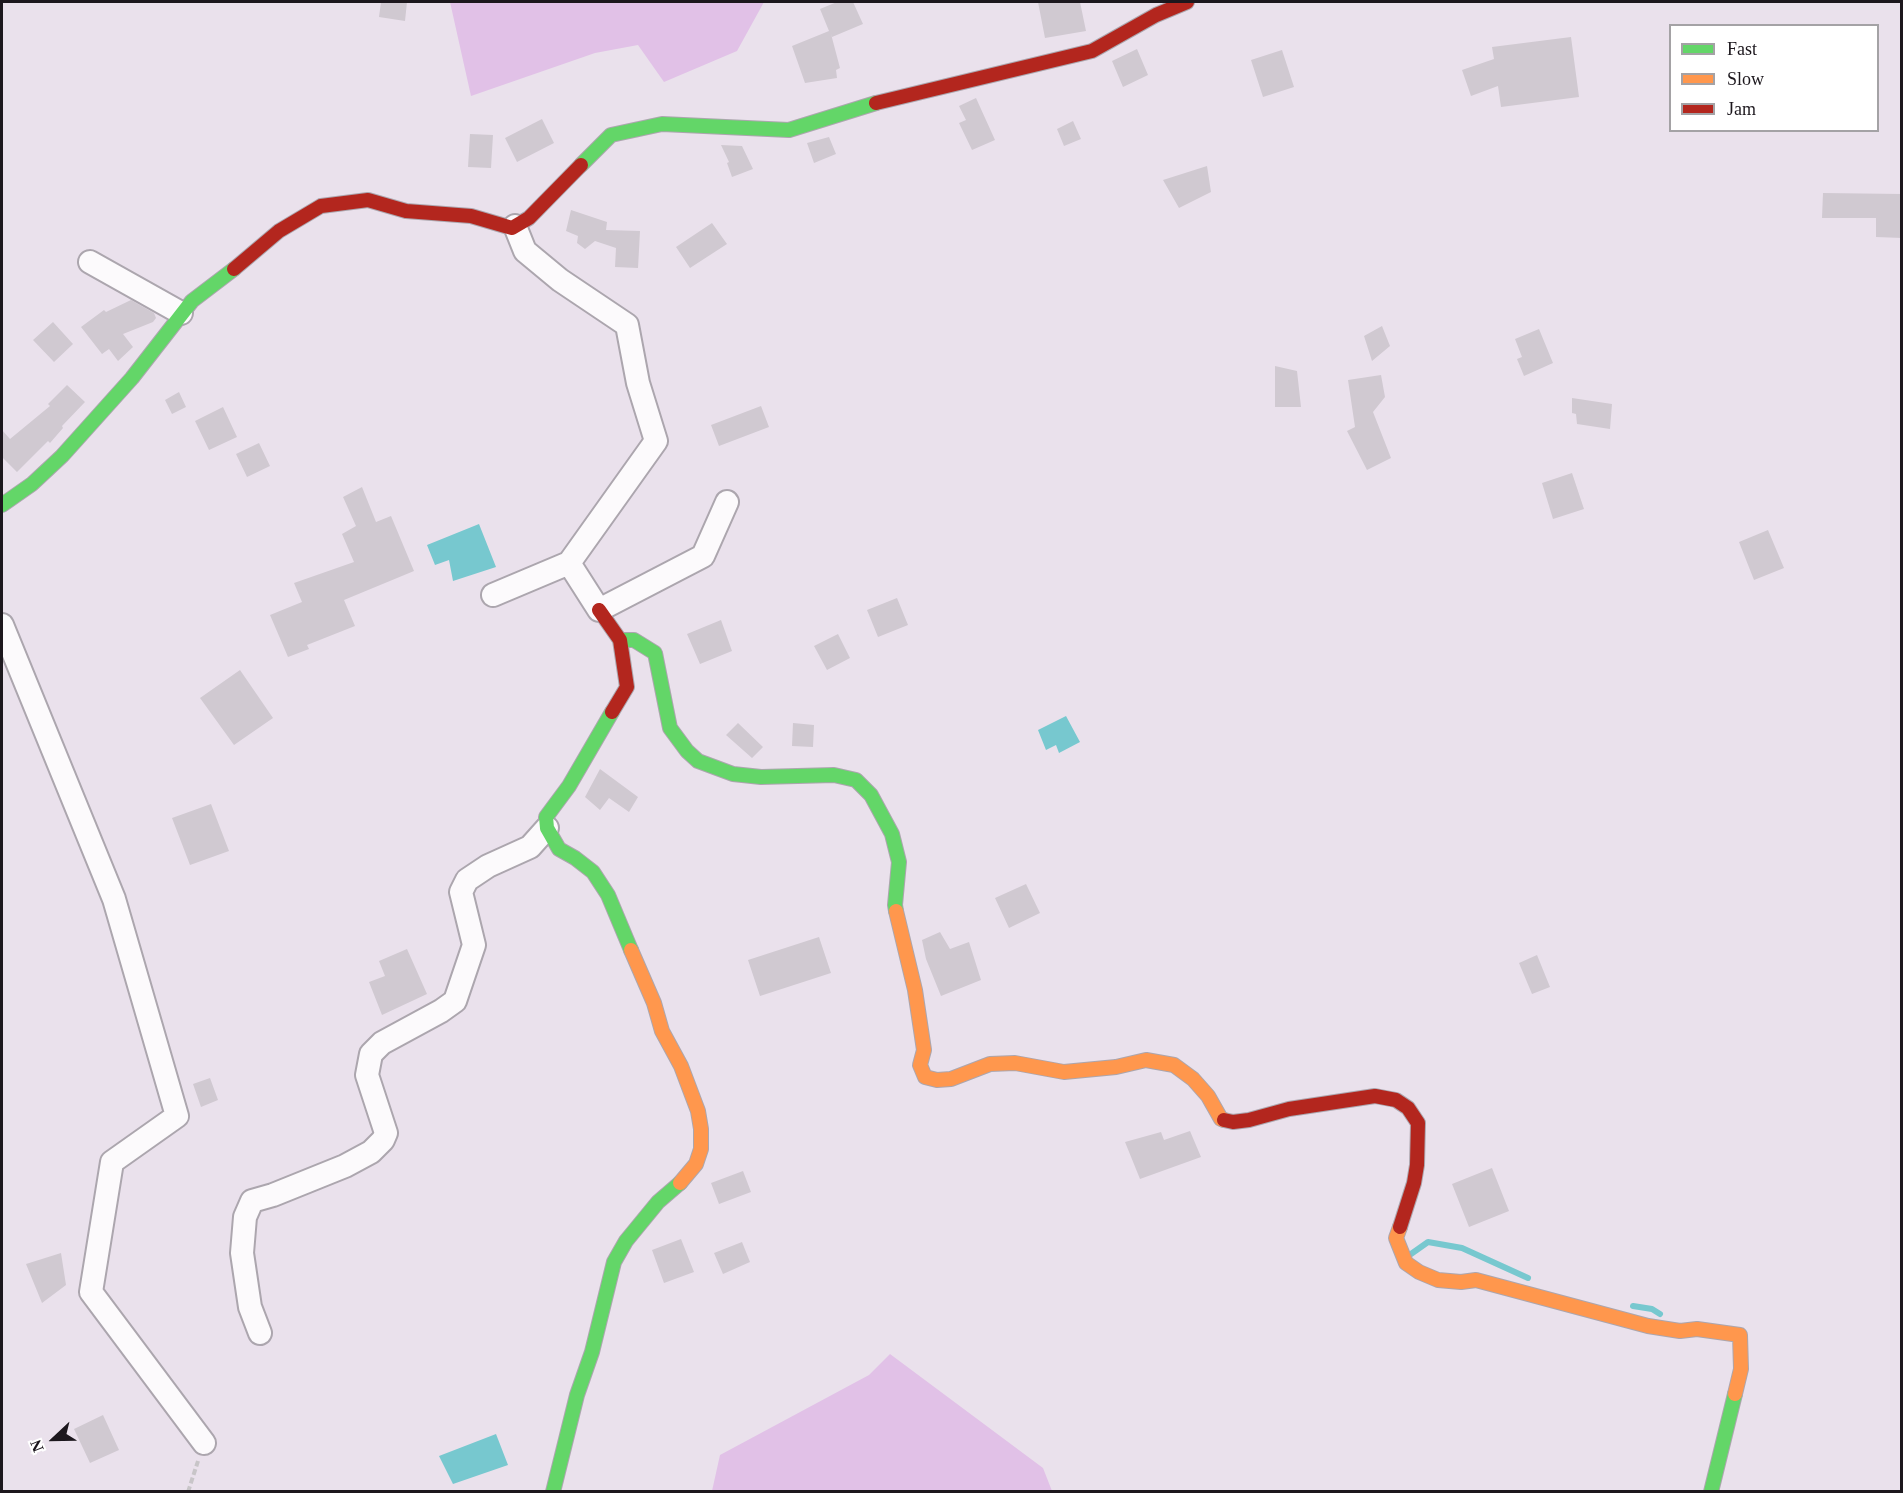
<!DOCTYPE html>
<style>
body{margin:0}
#map{position:relative;width:1903px;height:1493px;overflow:hidden;background:#eae1ec;font-family:Georgia,serif}
canvas{display:block}
.frame{position:absolute;inset:0;border:3px solid #1c171d;pointer-events:none}
.legend{position:absolute;left:1669px;top:24px;width:210px;height:108px;box-sizing:border-box;background:#fff;border:2px solid #a4a2a5;margin:0;padding:8px 10px;list-style:none;font-size:18px;color:#1c171d}
.legend li{display:flex;align-items:center;gap:12px;height:30px}
.legend b{width:30px;border:2px solid #a4a2a5}
.north{position:absolute;left:24px;top:1409px;width:60px;height:60px;-webkit-text-stroke:4px #fff;paint-order:stroke;rotate:248deg;font-size:16px;font-weight:700;line-height:24px;text-align:center;color:#1c171d}
.north::after{content:'';display:block;margin:auto;width:21px;height:27px;background:#1c171d;clip-path:polygon(50% 0,100% 100%,50% 72%,0 100%)}
</style>
<div id="map">
<canvas width="1903" height="1493"></canvas>
<div class="frame"></div>
<ul class="legend">
<li><b style="height:8px;background:#63d668"></b>Fast</li>
<li><b style="height:8px;background:#ff974d"></b>Slow</li>
<li><b style="height:8px;background:#b3261e"></b>Jam</li>
</ul>
<div class="north">N</div>
</div>
<script>
const c = document.querySelector('canvas').getContext('2d');
c.lineJoin = 'round';
function fillPath(path, color) { c.fillStyle = color; c.fill(path, 'evenodd'); }
const toPath = rows => new Path2D(rows.map(r => 'M' + r).join(''));
function strokePath(path, color, width, dash) { c.strokeStyle = color; c.lineWidth = width; c.lineCap = dash ? 'butt' : 'round'; c.setLineDash(dash || []); c.stroke(path); }
const green = toPath([
 [450,2,764,2,737,51,664,82,638,45,595,53,471,96],
 [890,1354,1043,1468,1052,1491,712,1491,720,1455,869,1375]
]);
const water = toPath([
 [479,524,496,567,453,581,449,560,435,565,427,545],
 [1066,716,1080,742,1059,753,1056,745,1046,750,1038,730],
 [496,1434,508,1465,453,1484,439,1456]
]);
const stream = toPath([
 [1411,1254,1428,1242,1462,1248,1528,1278],
 [1633,1306,1652,1309,1660,1314]
]);
const building = toPath([
 [381,2,407,2,405,21,379,17],
 [837,2,853,2,863,24,832,37,831,34,840,68,836,70,837,78,805,83,792,46,829,31,820,9],
 [1038,2,1080,2,1086,31,1045,38],
 [1571,37,1579,97,1501,107,1498,86,1471,96,1462,70,1494,59,1492,47],
 [1137,49,1148,75,1123,87,1112,61],
 [1282,50,1294,87,1263,97,1251,60],
 [976,98,995,140,972,150,959,123,966,120,959,106],
 [542,119,554,143,517,162,505,138],
 [1073,121,1081,139,1064,146,1057,129],
 [470,134,493,135,491,168,468,167],
 [829,137,836,154,814,163,807,143],
 [721,145,742,146,753,169,732,177,727,163,729,162],
 [1207,166,1211,192,1179,208,1163,180],
 [1823,193,1902,194,1902,238,1876,237,1876,218,1822,218],
 [571,210,607,222,606,230,640,231,638,268,615,267,616,248,595,241,585,249,577,243,578,236,566,231],
 [712,223,727,244,690,268,676,247],
 [131,300,154,313,156,318,153,322,123,334,133,347,118,361,109,349,102,354,81,327,104,310,106,312],
 [53,322,73,344,54,362,33,340],
 [1382,326,1390,346,1372,361,1364,336],
 [1539,329,1553,363,1524,376,1517,359,1522,357,1515,339],
 [1275,366,1297,371,1301,407,1275,407],
 [1381,375,1385,397,1373,412,1391,458,1367,470,1347,431,1355,427,1348,380],
 [67,385,85,402,62,426,63,428,50,443,48,441,17,472,2,457,2,430,10,439,50,406,48,404],
 [179,392,186,407,172,414,165,400],
 [1572,398,1612,404,1610,429,1577,424,1576,414,1572,413],
 [761,406,769,427,719,446,711,425],
 [223,407,237,437,209,450,195,421],
 [259,443,270,466,247,477,236,454],
 [1572,473,1584,509,1553,519,1542,483],
 [362,487,376,522,391,516,414,571,344,600,355,626,307,645,309,649,288,657,270,615,302,602,294,583,354,562,342,534,356,526,343,497],
 [1768,530,1784,568,1754,580,1739,542],
 [897,598,908,625,878,637,867,610],
 [721,620,732,651,700,664,687,634],
 [838,634,850,658,827,670,814,646],
 [240,670,273,718,234,745,200,698],
 [738,723,763,747,752,758,726,735],
 [793,723,814,725,813,747,792,746],
 [600,769,638,797,629,812,609,798,600,810,585,797],
 [211,804,229,851,190,865,172,818],
 [1026,884,1040,913,1009,928,995,898],
 [940,932,950,949,969,942,981,980,941,996,926,959,922,940],
 [819,937,831,973,760,996,748,960],
 [407,949,427,994,382,1015,369,982,385,976,379,961],
 [1537,955,1550,987,1532,994,1519,963],
 [210,1078,218,1100,201,1107,193,1084],
 [1190,1131,1201,1157,1140,1179,1125,1142,1161,1132,1164,1140],
 [1492,1168,1509,1211,1469,1227,1452,1184],
 [743,1171,751,1192,719,1204,711,1183],
 [681,1239,694,1272,664,1283,652,1250],
 [742,1242,750,1262,723,1274,714,1253],
 [61,1253,66,1285,42,1303,26,1264],
 [103,1415,119,1450,90,1463,74,1429]
]);
const path = toPath([
 [188,1492,198,1461]
]);
const street = toPath([
 [515,226,525,251,560,280,627,325,638,383,656,441,569,563],
 [90,262,181,313],
 [493,595,569,563,599,610,703,556,727,502],
 [2,625,114,899,177,1116,112,1162,91,1292,204,1443],
 [260,1333,250,1307,242,1253,245,1217,252,1201,273,1195,345,1166,371,1152,383,1140,386,1133,367,1075,371,1054,382,1043,441,1011,455,1001,474,945,461,892,467,880,488,866,530,847,547,828]
]);
const fast = toPath([
 [581,165,611,135,662,124,789,130,876,103],
 [2,505,32,484,62,456,132,378,192,301,234,269],
 [620,640,634,640,655,653,670,728,687,751,698,761,733,774,761,777,834,775,856,780,871,795,892,834,899,862,895,905,896,911],
 [612,712,569,786,546,817,547,828,559,849,575,858,593,872,608,895,631,950],
 [553,1492,577,1395,592,1352,614,1262,626,1241,658,1202,680,1183],
 [1711,1492,1735,1394]
]);
const slow = toPath([
 [896,911,915,990,924,1050,920,1065,925,1077,937,1080,951,1079,990,1064,1015,1063,1064,1072,1116,1067,1146,1060,1174,1065,1193,1079,1208,1096,1221,1119,1224,1120],
 [631,950,654,1003,662,1031,681,1066,698,1111,701,1129,701,1149,696,1164,680,1183],
 [1400,1227,1396,1238,1406,1263,1419,1272,1438,1280,1461,1282,1476,1280,1648,1326,1680,1331,1697,1329,1740,1335,1741,1369,1735,1394]
]);
const jam = toPath([
 [876,103,1092,51,1156,15,1187,2],
 [234,269,279,231,321,206,368,200,406,211,471,216,512,228,529,218,581,165],
 [599,610,620,640,627,687,612,712],
 [1224,1120,1233,1122,1249,1120,1289,1109,1375,1096,1396,1100,1408,1108,1418,1123,1417,1165,1414,1183,1400,1227]
]);
fillPath(green, '#e1c1e7');
fillPath(water, '#77c8cf');
strokePath(stream, '#77c8cf', 6);
fillPath(building, '#d0c9d1');
strokePath(street, '#aca6ae', 26);
strokePath(fast, '#aca6ae', 16);
strokePath(slow, '#aca6ae', 16);
strokePath(jam, '#aca6ae', 16);
strokePath(path, '#c8c5c8', 4, [6, 3]);
strokePath(street, '#fcfafc', 22);
strokePath(fast, '#63d668', 14);
strokePath(slow, '#ff974d', 14);
strokePath(jam, '#b3261e', 14);
</script>
